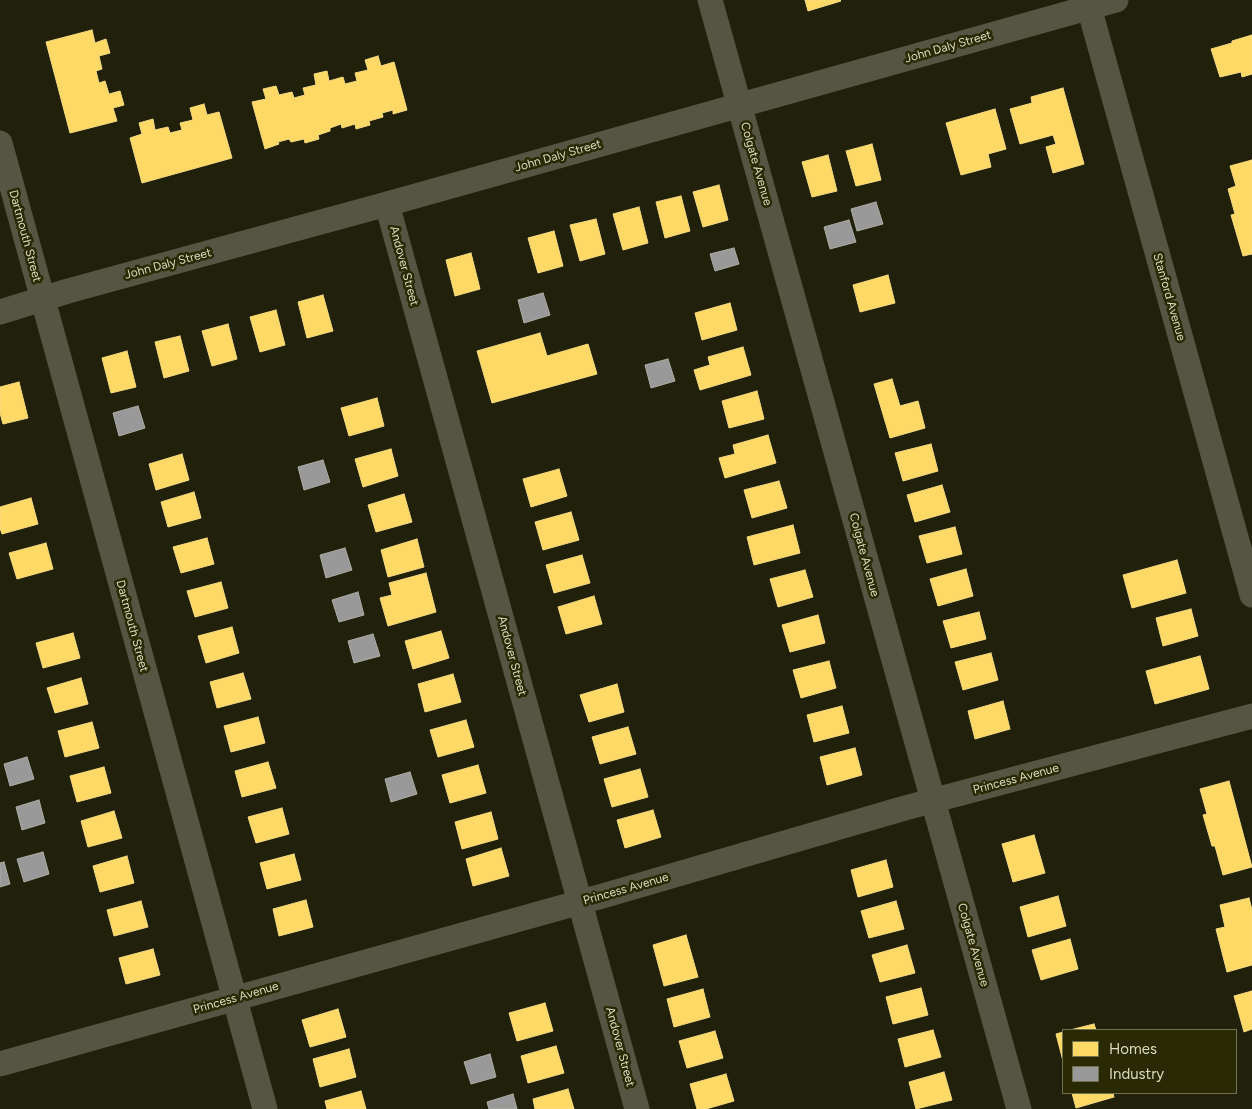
<!DOCTYPE html>
<style>
body{margin:0}
#map{position:relative;width:1252px;height:1109px;overflow:hidden;background:#21210b;font-family:Figtree,sans-serif}
canvas{display:block}
.legend{position:absolute;left:1062px;top:1029px;width:175px;height:65px;box-sizing:border-box;background:#292903;border:1px solid #70714f;margin:0;padding:6px 9px;list-style:none;font-size:15px;color:#dadcc1}
.legend li{display:flex;align-items:center;gap:10px;height:25px}
.legend b{width:25px;border:1px solid #70714f}
</style>
<div id="map">
<canvas width="1252" height="1109"></canvas>
<ul class="legend">
<li><b style="height:14px;background:#ffd966"></b>Homes</li>
<li><b style="height:14px;background:#999"></b>Industry</li>
</ul>
</div>
<script>
const c = document.querySelector('canvas').getContext('2d');
c.lineJoin = 'round';
function fillPath(path, color) { c.fillStyle = color; c.fill(path, 'evenodd'); }
const toPath = rows => new Path2D(rows.map(r => 'M' + r).join(''));
function strokePath(path, color, width, dash) { c.strokeStyle = color; c.lineWidth = width; c.lineCap = dash ? 'butt' : 'round'; c.setLineDash(dash || []); c.stroke(path); }
function write(font, color, halo, rows, align = 'center') {
  c.font = font + ' Figtree,sans-serif'; c.lineWidth = 5; c.setLineDash([]); c.textBaseline = 'middle'; c.strokeStyle = halo; c.fillStyle = color; for (const [text, x, y, turn = 0] of rows) {
    c.save(); c.translate(x, y); c.rotate((+turn || 0) * Math.PI / 180); c.textAlign = isNaN(turn) ? turn : align; if (halo) c.strokeText(text, 0, 0); c.fillText(text, 0, 0); c.restore();
  }
}
const homes = toPath([
 [805,0,840,0,841,1,808,11,805,0],
 [92,30,95,43,106,39,110,53,99,56,102,69,96,71,99,83,105,81,109,94,120,91,124,105,113,108,117,121,70,133,46,42,92,30],
 [1252,35,1252,74,1242,77,1241,72,1220,77,1211,49,1232,43,1232,41,1252,35],
 [378,56,381,66,394,62,407,110,393,114,393,110,382,113,383,117,369,121,370,125,356,129,355,124,342,128,341,124,330,128,330,131,318,135,319,139,305,143,304,139,291,142,289,139,278,142,279,144,265,149,252,102,266,99,263,89,276,86,279,95,292,92,294,98,305,95,303,88,316,85,314,74,327,71,329,81,343,77,345,84,357,81,355,73,368,70,365,60,378,56],
 [1063,88,1084,164,1053,173,1046,147,1056,144,1053,135,1020,144,1010,109,1032,103,1031,97,1063,88],
 [204,104,207,115,219,112,232,158,142,183,130,138,142,134,139,123,153,119,155,130,168,127,170,133,182,130,180,123,193,120,190,108,204,104],
 [995,109,1006,149,988,154,991,167,961,175,946,123,995,109],
 [872,144,881,180,856,186,846,151,872,144],
 [828,155,837,191,812,197,802,162,828,155],
 [1252,160,1252,254,1243,256,1231,215,1235,214,1228,189,1236,186,1230,166,1252,160],
 [719,185,728,220,703,227,693,192,719,185],
 [681,196,690,231,665,238,656,202,681,196],
 [639,207,648,243,623,250,613,214,639,207],
 [596,219,605,254,580,261,570,225,596,219],
 [554,231,563,266,538,273,528,238,554,231],
 [471,253,480,289,455,296,446,260,471,253],
 [888,275,895,303,860,312,853,285,888,275],
 [323,295,333,331,307,338,298,302,323,295],
 [730,303,737,330,702,340,695,313,730,303],
 [276,310,285,345,260,352,250,317,276,310],
 [228,324,237,359,212,366,202,331,228,324],
 [540,333,547,356,588,344,597,374,492,403,477,351,540,333],
 [180,336,189,371,164,378,155,342,180,336],
 [743,347,751,375,700,390,694,370,710,365,708,357,743,347],
 [127,351,136,387,111,393,102,358,127,351],
 [892,379,900,406,918,401,925,428,890,438,874,384,892,379],
 [19,382,28,418,3,424,0,413,0,387,19,382],
 [757,391,764,419,729,428,722,401,757,391],
 [377,398,384,426,349,436,341,408,377,398],
 [768,435,776,463,725,478,719,458,735,454,733,445,768,435],
 [931,444,938,471,903,481,895,453,931,444],
 [391,449,398,476,363,487,355,459,391,449],
 [182,454,189,480,156,490,149,464,182,454],
 [559,469,567,496,531,507,523,479,559,469],
 [779,481,787,508,752,518,744,490,779,481],
 [942,485,950,512,915,522,907,495,942,485],
 [194,492,201,518,168,527,161,502,194,492],
 [404,494,412,522,376,532,368,505,404,494],
 [31,498,38,524,2,534,0,528,0,507,31,498],
 [571,512,579,540,543,550,535,522,571,512],
 [793,525,800,553,754,565,747,537,793,525],
 [955,527,962,554,927,563,919,536,955,527],
 [207,538,214,564,181,573,173,547,207,538],
 [417,539,424,567,388,577,381,550,417,539],
 [46,543,53,569,17,579,9,553,46,543],
 [582,555,590,583,554,593,546,565,582,555],
 [1177,560,1186,593,1132,608,1123,575,1177,560],
 [966,569,973,596,938,606,930,579,966,569],
 [805,570,813,597,778,607,770,579,805,570],
 [426,573,436,612,388,626,380,598,392,595,389,583,426,573],
 [221,582,228,608,195,617,187,591,221,582],
 [594,596,602,624,566,634,558,607,594,596],
 [1191,609,1198,636,1163,646,1156,618,1191,609],
 [979,612,986,639,951,648,943,621,979,612],
 [818,615,825,643,790,652,782,625,818,615],
 [232,627,239,653,206,663,198,636,232,627],
 [441,631,449,658,413,669,405,641,441,631],
 [73,633,80,658,43,668,36,643,73,633],
 [991,653,998,680,963,690,955,662,991,653],
 [1200,656,1209,689,1155,704,1146,671,1200,656],
 [829,661,836,688,801,698,793,670,829,661],
 [243,673,251,699,217,708,210,682,243,673],
 [453,674,461,702,425,712,418,684,453,674],
 [81,678,88,704,55,713,47,688,81,678],
 [617,684,624,712,589,722,580,695,617,684],
 [1003,701,1010,729,975,739,968,711,1003,701],
 [842,706,849,733,814,742,807,715,842,706],
 [258,717,265,743,231,752,224,726,258,717],
 [466,720,474,747,438,757,430,730,466,720],
 [92,722,99,748,65,757,58,731,92,722],
 [628,727,636,754,600,764,592,737,628,727],
 [855,748,862,775,827,785,820,757,855,748],
 [268,762,276,788,242,797,235,771,268,762],
 [478,765,486,793,450,803,442,775,478,765],
 [104,767,111,793,77,802,70,776,104,767],
 [640,769,648,797,612,807,604,779,640,769],
 [1229,781,1252,867,1223,875,1215,846,1212,846,1203,815,1207,814,1200,789,1229,781],
 [282,808,289,834,256,843,248,817,282,808],
 [653,810,661,837,625,848,617,820,653,810],
 [114,811,122,838,88,847,81,821,114,811],
 [491,812,498,839,462,849,455,822,491,812],
 [1034,835,1045,873,1013,882,1002,844,1034,835],
 [501,848,509,876,473,886,466,859,501,848],
 [294,854,301,880,267,889,260,863,294,854],
 [127,856,134,883,100,892,93,866,127,856],
 [886,860,893,887,858,897,851,870,886,860],
 [1058,896,1066,926,1028,937,1020,907,1058,896],
 [1249,898,1252,910,1252,965,1227,972,1216,929,1225,927,1220,905,1249,898],
 [306,900,313,927,279,936,273,909,306,900],
 [141,901,148,927,114,936,107,910,141,901],
 [896,901,904,929,869,938,861,911,896,901],
 [686,935,698,977,664,986,653,945,686,935],
 [1070,939,1078,969,1041,980,1032,950,1070,939],
 [907,945,915,973,880,982,872,955,907,945],
 [153,949,160,975,126,984,119,958,153,949],
 [921,988,928,1015,893,1024,886,997,921,988],
 [703,989,710,1017,674,1027,667,999,703,989],
 [1252,991,1252,1029,1244,1032,1234,996,1252,991],
 [545,1003,553,1031,517,1041,509,1013,545,1003],
 [338,1009,346,1037,310,1047,302,1020,338,1009],
 [1094,1024,1096,1030,1070,1030,1094,1024],
 [933,1030,941,1057,905,1067,898,1039,933,1030],
 [715,1031,723,1058,687,1068,679,1041,715,1031],
 [1063,1032,1063,1061,1056,1034,1063,1032],
 [556,1046,564,1073,528,1083,521,1056,556,1046],
 [349,1049,356,1077,320,1087,313,1059,349,1049],
 [944,1072,952,1100,916,1109,909,1082,944,1072],
 [726,1074,734,1101,706,1109,697,1109,690,1084,726,1074],
 [568,1089,574,1109,535,1109,533,1099,568,1089],
 [361,1091,366,1109,327,1109,325,1101,361,1091],
 [1072,1093,1113,1093,1114,1097,1076,1108,1072,1093]
]);
const industry = toPath([
 [876,202,883,224,857,231,851,209,876,202],
 [849,220,856,242,830,249,824,227,849,220],
 [734,248,739,264,715,271,710,254,734,248],
 [543,293,550,315,524,323,518,300,543,293],
 [668,359,675,381,651,388,645,365,668,359],
 [138,406,145,428,119,436,113,413,138,406],
 [323,460,330,482,304,490,298,467,323,460],
 [345,548,352,570,326,578,320,555,345,548],
 [358,592,364,615,339,622,332,600,358,592],
 [373,634,380,656,354,663,348,641,373,634],
 [27,757,34,779,10,786,4,764,27,757],
 [410,772,417,794,391,802,385,779,410,772],
 [39,800,45,823,22,830,16,807,39,800],
 [43,852,49,874,24,882,17,859,43,852],
 [4,862,10,884,0,887,0,863,4,862],
 [490,1054,496,1077,471,1084,464,1062,490,1054],
 [513,1094,517,1109,489,1109,487,1102,513,1094]
]);
const street = toPath([
 [710,0,1019,1109],
 [1087,0,1252,595],
 [0,143,265,1109],
 [387,204,637,1109],
 [0,312,68,291,387,204,1116,0],
 [0,1064,606,895,905,808,1252,716]
]);
const streetNames = [
 ["John Daly Street",948,47,-16],
 ["John Daly Street",558,156,-16],
 ["Colgate Avenue",756,164,74],
 ["Dartmouth Street",25,236,75],
 ["John Daly Street",168,264,-15],
 ["Andover Street",404,266,75],
 ["Stanford Avenue",1169,297,74],
 ["Colgate Avenue",864,555,75],
 ["Dartmouth Street",132,626,75],
 ["Andover Street",512,656,75],
 ["Princess Avenue",1016,779,-15],
 ["Princess Avenue",626,889,-16],
 ["Colgate Avenue",973,945,74],
 ["Princess Avenue",236,998,-16],
 ["Andover Street",620,1047,75]
];
fillPath(homes, '#ffd966');
strokePath(homes, '#f4da81', 1);
fillPath(industry, '#999');
strokePath(industry, '#acada5', 1);
strokePath(street, '#555543', 25);
write('12px', '#dadcc1', '#292903', streetNames);
</script>
